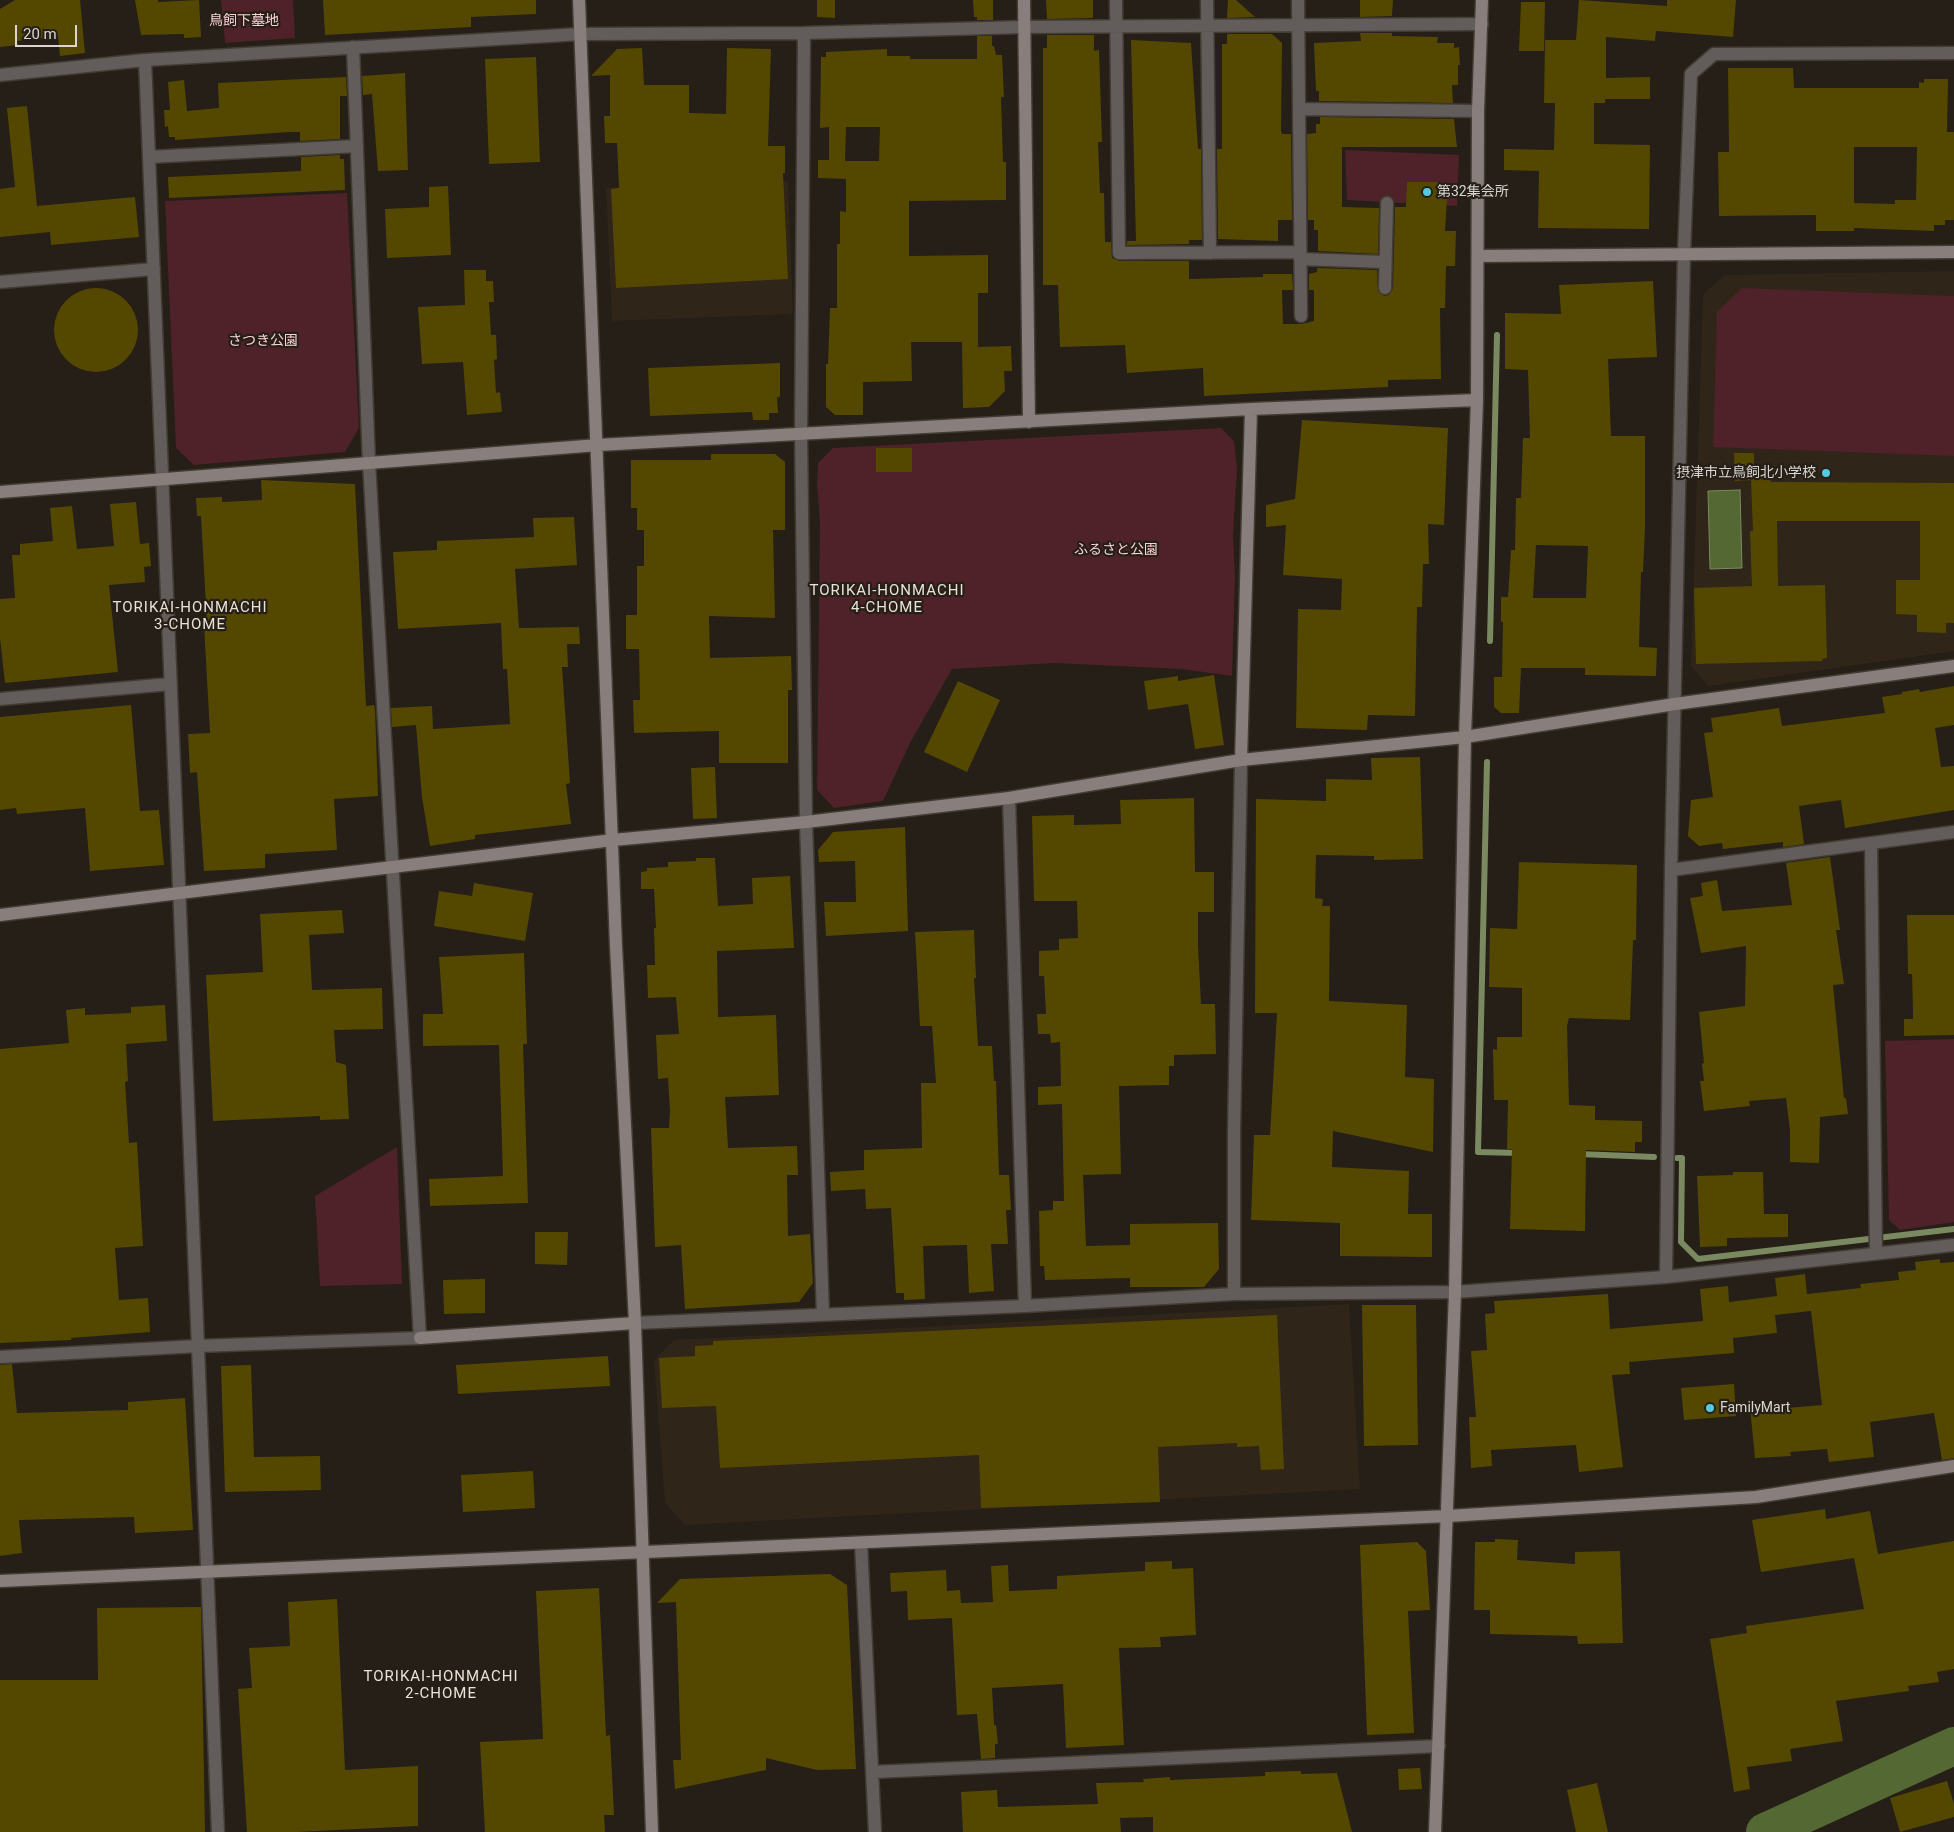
<!DOCTYPE html>
<meta charset="utf-8">
<style>
body{margin:0}
#map{position:relative;width:1954px;height:1832px;overflow:hidden;background:#251f17;font-family:Roboto,sans-serif}
canvas{display:block}
.scale{position:absolute;left:15px;top:25px;width:62px;height:22px;box-sizing:border-box;border:2px solid #d9d5d0;border-top:0;padding-left:6px;font-size:15px;line-height:18px;white-space:nowrap;color:#d9d5d0;-webkit-text-stroke:4px #251f17;paint-order:stroke}
</style>
<div id="map">
<canvas width="1954" height="1832"></canvas>
<div class="scale">20 m</div>
</div>
<script>
const c = document.querySelector('canvas').getContext('2d');
c.lineJoin = 'round';
function fillPath(path, color) { c.fillStyle = color; c.fill(path, 'evenodd'); }
const toPath = rows => new Path2D(rows.map(r => 'M' + r).join(''));
function strokePath(path, color, width, dash) { c.strokeStyle = color; c.lineWidth = width; c.lineCap = dash ? 'butt' : 'round'; c.setLineDash(dash || []); c.stroke(path); }
function write(font, color, halo, rows, align = 'center') {
  c.font = font + ' Roboto,"Noto Sans JP",sans-serif'; c.lineWidth = 4.5; c.setLineDash([]); c.textBaseline = 'middle'; c.strokeStyle = halo; c.fillStyle = color; for (const [text, x, y, turn = 0] of rows) {
    c.save(); c.translate(x, y); c.rotate((+turn || 0) * Math.PI / 180); c.textAlign = isNaN(turn) ? turn : align; if (halo) c.strokeText(text, 0, 0); c.fillText(text, 0, 0); c.restore();
  }
}
const built = toPath([
 [788,181,793,314,612,321,606,188],
 [1954,271,1954,651,1708,686,1691,666,1703,294,1725,275],
 [1349,1304,1360,1489,685,1525,665,1503,654,1360,674,1340]
]);
const green = toPath([
 [221,0,293,0,295,38,225,43],
 [1345,150,1459,155,1457,206,1347,200],
 [347,193,359,428,345,452,194,465,176,448,165,201],
 [1742,288,1954,296,1954,456,1713,447,1717,312],
 [1221,428,1234,441,1237,468,1233,535,1235,576,1232,676,1182,669,1054,663,952,669,910,743,883,801,834,808,817,790,820,522,817,483,818,463,833,448],
 [1954,1039,1954,1222,1900,1230,1889,1220,1885,1041],
 [397,1147,402,1284,320,1286,315,1196]
]);
const water = toPath([
 [1740,490,1742,568,1710,569,1708,491,1740,490]
]);
const stream = toPath([
 [1490,641,1497,335],
 [1487,762,1478,1152,1519,1153],
 [1579,1154,1654,1157],
 [1677,1158,1682,1158,1681,1242,1698,1259,1954,1229]
]);
const river = toPath([
 [1765,1832,1954,1746]
]);
const building = toPath([
 [15,0,80,0,85,53,60,56,58,36,17,41,18,45,0,47,0,9],
 [135,0,158,0,158,2,199,0,201,37,184,38,184,34,141,35],
 [323,0,536,0,536,14,471,17,471,27,325,35],
 [817,0,835,0,835,18,817,17],
 [973,0,993,0,993,20,977,20,977,17,974,17],
 [1046,0,1093,0,1093,18,1047,19],
 [1228,0,1236,0,1255,17,1227,18],
 [1360,0,1393,0,1392,16,1360,17],
 [1579,0,1667,6,1667,0,1736,0,1733,37,1656,31,1655,41,1606,37,1606,78,1650,77,1650,99,1605,99,1605,103,1594,103,1594,144,1650,145,1649,229,1538,228,1539,171,1504,170,1504,149,1554,150,1555,103,1544,103,1545,40,1576,40],
 [1521,2,1545,2,1544,51,1519,51],
 [1360,33,1392,33,1392,36,1438,37,1437,43,1454,43,1454,48,1459,47,1460,65,1458,65,1458,85,1452,85,1453,103,1319,101,1319,91,1316,91,1314,43,1361,41],
 [1227,34,1272,34,1282,43,1281,131,1282,134,1291,134,1292,220,1278,220,1278,241,1218,239,1217,149,1222,149,1222,44,1227,44],
 [1047,35,1094,35,1094,51,1099,50,1102,142,1098,142,1100,193,1104,193,1105,242,1111,242,1112,258,1119,261,1189,261,1189,279,1263,277,1263,274,1292,274,1293,290,1282,290,1283,324,1302,324,1314,321,1314,290,1309,290,1309,274,1317,272,1317,268,1377,270,1378,291,1384,296,1389,295,1393,288,1395,207,1406,207,1407,182,1448,182,1445,231,1456,231,1455,266,1446,266,1445,308,1440,308,1441,379,1388,380,1388,387,1367,388,1204,396,1203,368,1127,373,1125,345,1060,347,1058,285,1043,285,1043,48,1047,48],
 [977,36,992,36,992,46,994,46,996,55,1002,55,1004,97,1001,97,1003,162,1006,162,1006,200,909,201,909,256,988,255,988,293,978,293,978,347,1011,346,1012,371,1004,371,1005,391,989,407,963,408,962,342,911,342,912,381,863,382,863,415,835,415,826,407,826,364,828,364,830,308,837,308,837,244,840,244,840,211,846,212,846,179,818,178,818,160,829,160,829,127,820,128,821,57,826,57,826,52,887,49,887,56,910,56,910,59,977,59],
 [846,127,880,127,879,161,845,161],
 [1131,40,1191,43,1198,149,1201,149,1202,240,1189,240,1189,244,1127,245,1127,241,1136,241],
 [642,48,644,85,689,85,689,113,726,114,727,48,771,49,768,146,785,146,785,173,783,173,788,279,616,288,611,189,619,188,617,143,605,143,604,116,610,116,610,75,591,76,617,49],
 [536,57,540,162,489,164,485,59],
 [1728,68,1793,68,1794,88,1919,88,1919,82,1924,83,1924,79,1948,79,1947,132,1954,132,1954,220,1945,220,1945,225,1934,225,1934,231,1854,228,1854,231,1816,231,1816,215,1719,216,1718,152,1729,152],
 [1854,147,1917,147,1916,200,1895,200,1895,204,1854,203],
 [405,73,408,170,378,171,372,94,363,95,362,76],
 [346,77,347,96,340,96,340,139,300,141,300,132,289,132,175,140,175,137,169,137,168,126,165,127,164,110,170,110,168,82,184,80,187,111,219,108,218,83],
 [27,106,37,206,135,197,139,237,51,245,50,232,0,237,0,189,15,187,7,108],
 [1320,117,1454,119,1457,147,1342,147,1342,207,1379,208,1378,254,1318,251,1318,230,1314,230,1314,220,1308,220,1307,134,1316,133,1316,124,1320,124],
 [340,155,340,159,344,159,345,190,169,198,168,177,301,171,301,157],
 [448,186,451,255,387,258,385,209,429,207,429,187],
 [464,270,486,270,486,281,493,281,494,302,489,302,491,335,496,335,497,359,494,360,496,393,500,392,502,412,467,415,463,362,422,364,418,307,465,305],
 [1653,281,1657,357,1608,359,1611,436,1645,436,1645,528,1643,572,1641,572,1639,647,1657,648,1656,676,1585,675,1585,668,1521,668,1519,713,1501,713,1494,707,1494,677,1502,677,1503,622,1501,622,1501,597,1508,597,1511,550,1515,550,1516,498,1521,498,1523,438,1530,438,1528,370,1505,369,1505,313,1561,314,1559,285],
 [1536,545,1588,546,1586,598,1533,598],
 '54 330a42 42 0 1 1 84 0a42 42 0 1 1-84 0Z',
 [780,363,780,397,777,397,778,413,769,413,769,420,753,420,752,412,650,416,648,368],
 [1302,420,1448,428,1444,525,1428,524,1429,564,1423,564,1422,607,1417,607,1415,716,1368,715,1367,730,1296,728,1298,609,1341,610,1342,579,1283,575,1286,525,1266,527,1266,505,1295,499],
 [876,448,912,448,912,472,876,472],
 [1734,453,1754,453,1754,474,1770,474,1771,482,1954,483,1954,623,1946,623,1946,633,1917,632,1917,615,1896,614,1896,580,1920,580,1920,521,1777,521,1778,586,1825,585,1827,658,1822,659,1822,661,1696,664,1694,588,1752,586,1750,531,1753,531,1751,480,1735,481],
 [711,454,775,454,785,462,785,530,773,530,775,618,709,616,710,658,791,656,792,690,788,690,788,763,719,763,719,731,634,733,633,700,640,700,639,649,626,649,626,615,637,615,637,566,644,566,644,530,637,530,637,508,631,508,631,460,711,460],
 [261,480,355,484,366,706,374,705,375,709,378,796,334,799,337,850,265,854,265,868,204,871,197,772,190,773,188,734,210,733,204,625,207,625,201,516,197,516,196,498,222,497,222,502,262,500],
 [136,502,140,544,149,543,151,566,144,567,145,582,109,585,118,672,5,683,0,638,0,599,15,598,12,555,20,555,20,544,53,541,50,508,72,506,77,549,114,546,110,504],
 [574,517,577,565,515,569,519,628,579,627,580,644,567,644,568,667,562,667,570,783,566,784,571,824,475,835,475,839,430,846,422,797,416,725,392,727,391,708,432,706,433,729,510,724,507,669,503,669,501,623,398,629,393,552,437,550,437,541,534,537,533,518],
 [1214,675,1224,745,1195,749,1188,704,1148,710,1144,681,1178,676,1178,681],
 [958,681,1000,700,967,772,924,752],
 [1954,686,1954,725,1935,728,1941,767,1954,766,1954,810,1845,828,1841,800,1799,806,1804,844,1783,847,1783,842,1723,849,1722,843,1699,846,1688,836,1691,800,1713,797,1704,733,1713,732,1711,718,1779,708,1782,726,1885,713,1882,697,1902,694,1902,692,1919,689,1920,692],
 [131,705,140,811,159,810,164,865,90,871,85,808,17,814,16,808,0,810,0,717],
 [1420,757,1423,859,1374,860,1374,856,1316,855,1315,898,1323,899,1322,906,1330,906,1329,1001,1407,1005,1405,1077,1434,1079,1433,1152,1333,1131,1332,1167,1409,1171,1408,1214,1432,1214,1432,1257,1340,1256,1340,1223,1251,1220,1254,1135,1270,1135,1277,1013,1255,1013,1256,799,1326,801,1326,779,1372,780,1371,758],
 [715,767,717,818,693,819,691,768],
 [1194,798,1195,872,1214,872,1214,912,1198,912,1198,946,1201,1004,1215,1004,1216,1054,1174,1055,1174,1066,1169,1066,1169,1085,1119,1086,1121,1174,1083,1175,1086,1246,1130,1245,1130,1224,1218,1223,1219,1269,1204,1287,1130,1287,1130,1278,1045,1280,1044,1266,1040,1266,1039,1211,1053,1210,1053,1201,1064,1201,1062,1104,1038,1105,1038,1087,1061,1086,1060,1042,1051,1043,1050,1034,1038,1034,1037,1014,1046,1014,1044,976,1039,976,1039,951,1059,950,1059,939,1078,938,1077,901,1034,901,1032,816,1074,815,1074,825,1121,824,1120,800],
 [905,827,908,931,826,936,824,902,856,902,855,861,819,862,818,850,833,832],
 [1830,857,1840,930,1836,930,1844,984,1833,985,1844,1098,1846,1098,1848,1114,1820,1117,1819,1163,1790,1162,1790,1131,1786,1098,1749,1101,1750,1106,1704,1111,1700,1081,1704,1081,1702,1064,1704,1063,1699,1012,1745,1006,1746,946,1701,953,1690,898,1703,896,1701,883,1717,880,1722,911,1792,905,1786,863],
 [696,858,715,858,718,906,753,904,752,878,790,876,794,948,717,951,718,1017,776,1015,779,1095,725,1097,728,1148,797,1146,798,1175,787,1175,788,1236,810,1234,813,1283,799,1302,685,1309,681,1245,655,1247,651,1128,669,1128,670,1110,668,1078,658,1079,656,1035,679,1034,676,997,648,998,647,965,655,965,654,928,656,928,654,889,641,889,641,872,647,871,647,868,668,867,668,862,696,861],
 [1519,862,1637,865,1636,940,1633,940,1630,1020,1569,1018,1567,1026,1569,1105,1595,1106,1595,1120,1642,1121,1642,1142,1635,1142,1635,1152,1586,1150,1585,1231,1510,1229,1512,1149,1507,1149,1508,1100,1494,1100,1493,1049,1497,1050,1497,1037,1522,1037,1522,988,1489,987,1490,928,1517,929],
 [474,883,533,893,525,941,434,926,439,891,472,896],
 [342,910,344,933,309,935,312,990,382,988,383,1029,334,1030,336,1062,346,1065,349,1119,320,1120,320,1116,213,1121,206,975,263,972,260,914],
 [1907,915,1954,915,1954,1035,1904,1036,1904,1019,1913,1019,1913,1011,1912,974,1908,974],
 [974,930,976,978,974,978,978,1046,992,1046,994,1081,996,1081,999,1175,1009,1175,1011,1210,1006,1210,1008,1244,991,1244,994,1291,969,1293,967,1245,923,1246,925,1299,904,1300,904,1293,896,1293,891,1208,866,1209,865,1189,831,1191,830,1172,864,1170,864,1150,922,1148,921,1083,936,1083,932,1026,920,1026,915,932],
 [524,953,527,1044,523,1044,528,1203,430,1206,429,1179,503,1176,499,1045,423,1046,423,1014,443,1014,439,957],
 [165,1005,167,1041,126,1044,128,1081,125,1082,129,1143,137,1142,143,1246,115,1248,119,1300,148,1298,150,1332,71,1338,71,1340,0,1343,0,1049,69,1043,66,1010,85,1008,85,1015,131,1013,131,1007],
 [1733,1172,1763,1172,1764,1214,1788,1214,1788,1237,1727,1238,1727,1246,1700,1247,1697,1176,1733,1175],
 [535,1232,568,1232,567,1265,535,1264],
 [1940,1259,1940,1263,1954,1262,1954,1458,1942,1460,1934,1413,1870,1422,1874,1457,1829,1462,1827,1449,1790,1452,1791,1456,1755,1458,1750,1407,1787,1404,1787,1408,1822,1405,1811,1311,1775,1315,1777,1333,1733,1338,1734,1353,1629,1362,1630,1374,1612,1375,1623,1467,1579,1472,1576,1445,1491,1450,1492,1466,1471,1468,1469,1417,1476,1417,1471,1351,1487,1350,1485,1314,1495,1313,1494,1301,1608,1294,1610,1329,1703,1321,1700,1289,1728,1286,1729,1302,1777,1296,1775,1278,1805,1274,1807,1294,1861,1288,1860,1284,1899,1280,1898,1272,1916,1270,1915,1262],
 [485,1279,485,1313,444,1314,443,1280],
 [1362,1305,1416,1305,1418,1445,1364,1446],
 [1277,1315,1284,1469,1261,1470,1259,1446,1237,1447,1237,1443,1158,1447,1160,1502,981,1508,979,1455,720,1468,716,1406,662,1408,659,1358,695,1356,695,1346,713,1345,713,1341],
 [608,1356,610,1386,458,1394,456,1365],
 [12,1364,17,1413,128,1410,128,1402,185,1398,193,1530,135,1533,134,1517,19,1520,22,1553,0,1556,0,1365],
 [251,1365,254,1457,320,1456,321,1490,225,1492,221,1366],
 [1734,1384,1736,1416,1684,1420,1681,1388],
 [533,1471,535,1508,463,1512,461,1475],
 [1825,1509,1826,1519,1870,1511,1878,1554,1954,1541,1954,1669,1937,1672,1939,1682,1908,1686,1909,1691,1836,1701,1843,1741,1790,1749,1792,1761,1747,1767,1750,1789,1734,1792,1710,1639,1747,1633,1746,1626,1864,1609,1854,1558,1761,1572,1752,1520],
 [1495,1539,1518,1540,1517,1560,1575,1564,1575,1552,1620,1551,1623,1643,1578,1644,1577,1636,1490,1634,1490,1610,1474,1610,1475,1542,1495,1542],
 [1417,1542,1426,1551,1430,1610,1408,1611,1414,1733,1367,1735,1360,1545],
 [1172,1561,1172,1569,1193,1568,1196,1635,1160,1637,1161,1647,1119,1648,1124,1745,1066,1748,1063,1684,992,1688,994,1725,996,1725,998,1744,995,1744,995,1758,981,1759,977,1714,957,1715,952,1618,908,1620,907,1591,891,1592,890,1573,946,1570,947,1591,960,1590,961,1603,993,1602,991,1566,1008,1565,1009,1591,1057,1589,1057,1576,1145,1571,1145,1562],
 [830,1574,847,1585,856,1769,817,1770,766,1758,766,1770,675,1789,673,1760,681,1760,676,1602,657,1603,680,1579],
 [599,1588,606,1736,610,1735,614,1815,604,1815,605,1832,485,1832,480,1742,543,1739,536,1591],
 [337,1599,345,1770,418,1766,418,1826,296,1832,247,1832,238,1689,252,1688,249,1648,290,1646,288,1602],
 [201,1607,205,1832,0,1832,0,1680,98,1680,97,1608],
 [1420,1768,1422,1789,1399,1790,1398,1769],
 [1301,1771,1301,1774,1337,1773,1352,1832,1153,1832,1153,1817,1120,1818,1121,1832,963,1832,961,1792,997,1790,998,1807,1098,1804,1096,1783,1144,1782,1143,1779,1170,1777,1170,1780,1265,1776,1265,1772],
 [1947,1781,1954,1804,1954,1817,1900,1832,1890,1798],
 [1597,1783,1608,1832,1576,1832,1567,1790]
]);
const street = toPath([
 [1116,0,1119,253,1300,252],
 [1207,0,1210,253],
 [1298,0,1301,316],
 [804,33,801,435,806,822,823,1315],
 [145,60,218,1832],
 [0,75,145,60,581,34,804,33,1025,27,1482,24],
 [1299,109,1478,111],
 [149,157,357,146],
 [1300,259,1385,262],
 [0,282,154,269],
 [1385,288,1387,203],
 [0,699,170,684],
 [1009,798,1025,1306],
 [1871,843,1876,1253],
 [1671,870,1954,832],
 [1666,1277,1671,870,1684,254,1691,74,1714,54,1954,53],
 [1234,1294,1234,1131,1241,760],
 [635,1323,1025,1306,1234,1294,1455,1292,1666,1277,1954,1245],
 [0,1357,198,1346,420,1338,369,463,353,47],
 [861,1543,875,1832],
 [873,1772,1439,1746]
]);
const secondary = toPath([
 [579,0,616,946,635,1323,652,1832],
 [1024,0,1029,422],
 [1478,256,1954,252],
 [0,492,598,445,1251,409,1477,400],
 [1241,760,1251,409],
 [0,915,613,840,806,822,1009,798,1241,760,1465,737,1675,704,1954,666],
 [420,1338,635,1323],
 [0,1581,1448,1516,1756,1497,1954,1466],
 [1435,1832,1455,1292,1465,737,1477,400,1478,111,1482,0]
]);
const markers = [
 [1427,192,5,"#55cadf"],
 [1826,473,5,"#55cadf"],
 [1710,1408,5,"#55cadf"]
];
const parkNames = [
 ["鳥飼下墓地",244,21],
 ["さつき公園",263,341],
 ["ふるさと公園",1116,550]
];
const poiNames = [
 ["第32集会所",1437,192],
 ["摂津市立鳥飼北小学校",1816,473,"right"],
 ["FamilyMart",1720,1408]
];
const neighbourhoodNames = [
 ["TORIKAI-HONMACHI",887,591],
 ["4-CHOME",887,608],
 ["TORIKAI-HONMACHI",190,608],
 ["3-CHOME",190,625],
 ["TORIKAI-HONMACHI",441,1677],
 ["2-CHOME",441,1694]
];
fillPath(built, '#302519');
fillPath(green, '#4f2128');
fillPath(water, '#536832');
strokePath(water, '#7b8961', 1);
strokePath(stream, '#7b8961', 6);
strokePath(river, '#536832', 38);
fillPath(building, '#544800');
strokePath(street, '#423c35', 15);
strokePath(secondary, '#423c35', 15);
strokePath(street, '#625d5b', 12);
strokePath(secondary, '#887f7c', 12);
for (const [x, y, r, color] of markers) { const dot = new Path2D(); dot.arc(x, y, r, 0, 2 * Math.PI); c.fillStyle = color; c.fill(dot); strokePath(dot, '#251f17', 2); }
write('14px', '#fad2d5', '#251f17', parkNames);
write('14px', '#d9d5d0', '#251f17', poiNames, 'left');
c.letterSpacing = '1px';
write('15px', '#eae1d7', '#251f17', neighbourhoodNames);
c.letterSpacing = '0px';
</script>
